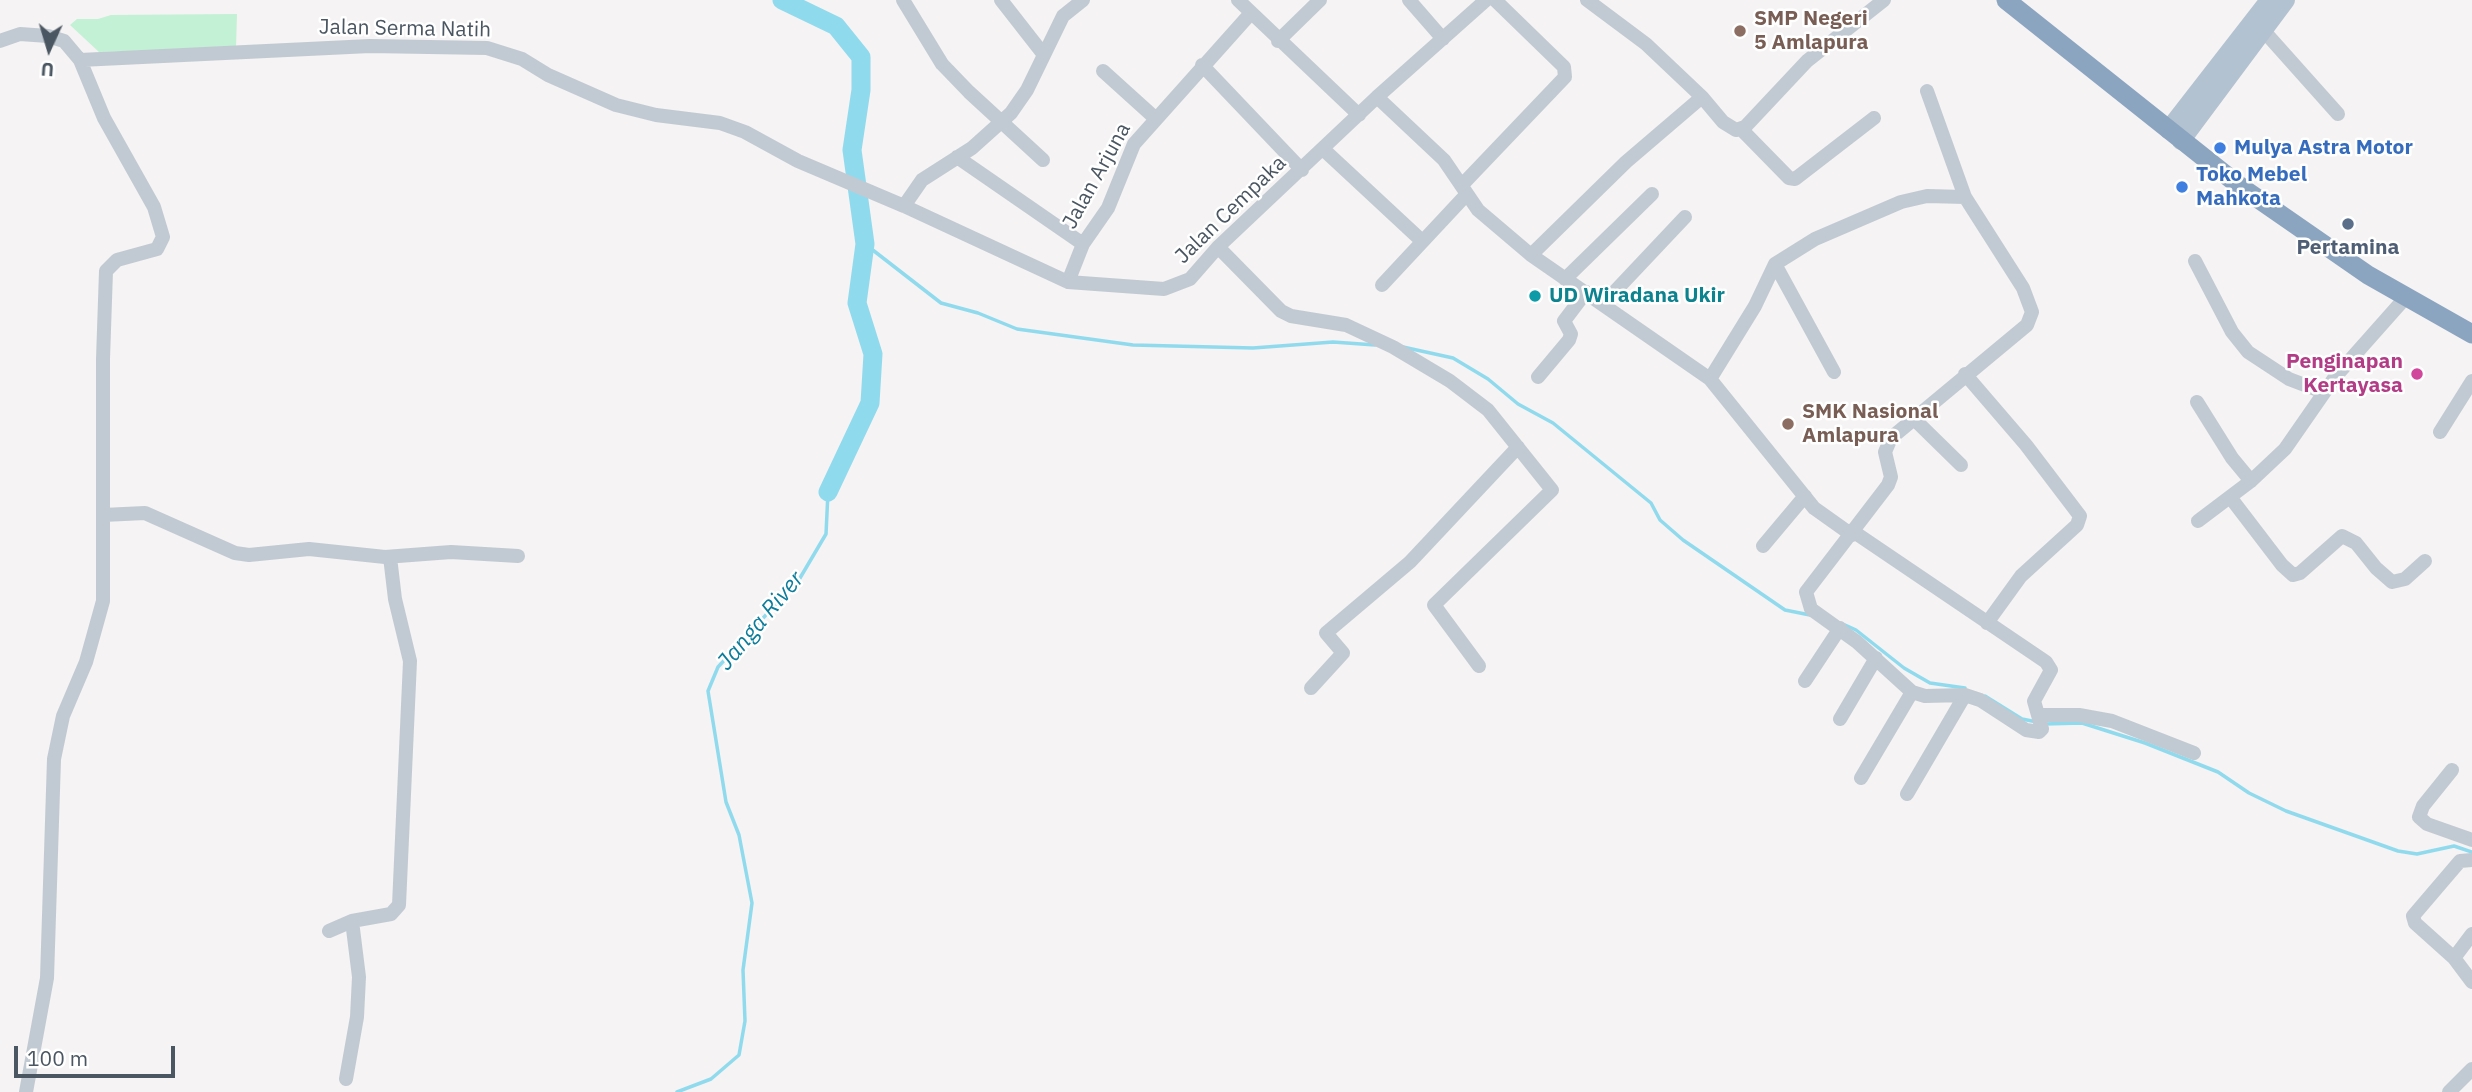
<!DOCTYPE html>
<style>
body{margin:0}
#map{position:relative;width:2472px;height:1092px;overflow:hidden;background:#f5f3f3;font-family:"IBM Plex Sans",sans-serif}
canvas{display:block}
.north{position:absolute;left:14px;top:14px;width:70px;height:70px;-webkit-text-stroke:5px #fff;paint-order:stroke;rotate:184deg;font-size:19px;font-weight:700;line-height:28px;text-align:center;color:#4a5661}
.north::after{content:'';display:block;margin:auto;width:24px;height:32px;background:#4a5661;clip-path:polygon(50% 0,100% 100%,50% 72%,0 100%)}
.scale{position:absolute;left:14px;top:1046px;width:161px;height:32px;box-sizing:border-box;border:4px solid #4a5661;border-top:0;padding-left:9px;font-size:21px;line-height:24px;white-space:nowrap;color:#4a5661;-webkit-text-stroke:5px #fff;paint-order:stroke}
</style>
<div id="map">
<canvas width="2472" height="1092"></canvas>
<div class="north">U</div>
<div class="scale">100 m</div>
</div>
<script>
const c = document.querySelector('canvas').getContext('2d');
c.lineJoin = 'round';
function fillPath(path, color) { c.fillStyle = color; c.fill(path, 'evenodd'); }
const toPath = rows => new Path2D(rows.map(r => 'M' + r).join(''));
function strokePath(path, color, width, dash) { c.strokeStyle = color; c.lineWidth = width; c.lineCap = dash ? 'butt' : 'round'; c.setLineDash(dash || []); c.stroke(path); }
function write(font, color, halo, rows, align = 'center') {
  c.font = font + ' "IBM Plex Sans",sans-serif'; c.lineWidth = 5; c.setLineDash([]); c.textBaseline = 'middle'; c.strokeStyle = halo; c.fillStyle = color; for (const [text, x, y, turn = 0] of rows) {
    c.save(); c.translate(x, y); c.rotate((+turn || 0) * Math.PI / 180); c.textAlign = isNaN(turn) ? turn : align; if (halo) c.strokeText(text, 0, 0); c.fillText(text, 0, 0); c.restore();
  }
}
const green = toPath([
 [237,14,236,48,99,52,70,25,77,19,98,19,111,15]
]);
const stream = toPath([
 [865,244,941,303,978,313,1017,329,1133,345,1253,348,1333,342,1375,345],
 [1403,347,1453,358,1488,379,1518,404,1553,423,1651,503,1660,520,1683,540,1785,610,1810,615],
 [1845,625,1856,630,1904,668,1930,683,1965,688],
 [1985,696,2022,719,2037,722],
 [2044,724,2082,723,2145,743,2218,772,2249,793,2286,811,2398,851,2417,854,2454,846,2472,852],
 [677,1092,711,1079,739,1055,745,1021,743,970,752,903,739,835,726,802,708,691,718,667,800,578,826,534,828,492]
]);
const river = toPath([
 [782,0,836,26,861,57,861,90,852,150,865,244,857,303,873,354,870,403,828,492]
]);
const minor = toPath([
 [903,0,942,64,969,92,1043,160],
 [1001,0,1044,55],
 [1238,0,1359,115],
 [1409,0,1443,39],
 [1587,0,1646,44,1702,97,1723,122,1736,130,1745,127,1807,61,1884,0],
 [2263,30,2338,114],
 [0,41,20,34,48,36,64,41,80,60,370,46,487,48,522,59,548,75,616,105,656,115,720,123,745,132,798,161,904,206,1068,282,1164,289,1190,279,1218,247,1377,97,1486,0],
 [1278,41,1320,0],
 [1202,65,1302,170],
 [1103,71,1155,118],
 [1377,97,1444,160,1478,210,1531,255,1710,379,1814,508,1852,535],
 [1741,129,1789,178,1795,179,1874,118],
 [1323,149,1422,241],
 [957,157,1083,244],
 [1462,185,1565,77,1564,67,1495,0],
 [904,206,922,180,972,148,1011,113,1027,90,1063,16,1083,0],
 [1218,247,1281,311,1291,316,1346,325,1393,347,1450,381,1488,410,1552,490,1434,605,1479,666],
 [1531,255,1626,162,1702,97],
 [2195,261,2232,332,2248,352,2289,379,2323,392],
 [1775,264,1834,372],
 [1565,279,1652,194],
 [1068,282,1083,244,1108,208,1134,144,1251,13],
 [1382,285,1466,195],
 [1603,304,1685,217],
 [1965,374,2026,445,2080,516,2077,525,2021,576,1987,623],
 [1538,377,1569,340,1571,334,1564,321,1586,292],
 [1710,379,1755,306,1775,264,1815,239,1901,202,1927,196,1965,197],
 [2197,402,2232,458,2251,481],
 [1913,418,1961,465],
 [2440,432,2472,381],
 [2230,497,2282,565,2293,575,2300,573,2342,536,2356,543,2376,568,2392,582,2405,579,2425,561],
 [103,515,145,513,235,553,249,555,309,549,385,557,451,552,518,556],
 [2198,521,2251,481,2285,449,2335,377,2406,297],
 [1854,532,2046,662,2051,670,2034,701,2042,729,2039,732,2026,730,1980,700,1965,695],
 [1763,546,1805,496],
 [1805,681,1840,628],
 [1311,688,1343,653,1326,633,1410,562,1518,447],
 [2038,715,2079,715,2112,721,2194,753],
 [1840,719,1876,658],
 [2452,770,2423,806,2419,817,2427,824,2472,840],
 [1861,778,1912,692],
 [1907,794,1965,695,1925,696,1912,692,1857,642,1811,609,1806,592,1888,485,1891,477,1885,452,1891,438,2027,325,2032,312,2023,288,1965,197,1927,91],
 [2472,860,2460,861,2413,916,2415,923,2454,958,2472,982],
 [329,931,352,921,391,914,399,905,410,661,395,599,390,557],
 [2454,958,2472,934],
 [346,1079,357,1017,359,977,352,921],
 [26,1092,47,978,54,759,63,716,86,662,103,601,103,359,106,271,117,260,157,249,163,237,154,207,104,118,80,60],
 [2449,1092,2472,1069]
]);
const major = toPath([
 [2168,130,2269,0],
 [2181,141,2286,0]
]);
const highway = toPath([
 [2006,0,2241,187,2368,275,2472,334]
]);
const markers = [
 [1740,31,7,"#8d6e63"],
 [2220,148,7,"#3f7fe0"],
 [2182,187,7,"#3f7fe0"],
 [2348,224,7,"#5c6f8a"],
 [1535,296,7,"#0f9aa8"],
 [2417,374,7,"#d1479c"],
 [1788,424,7,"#8d6e63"]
];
const educationNames = [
 ["SMP Negeri",1754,19],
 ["5 Amlapura",1754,43],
 ["SMK Nasional",1802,412],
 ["Amlapura",1802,436]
];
const streetNames = [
 ["Jalan Serma Natih",405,29,1],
 ["Jalan Arjuna",1097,176,-61],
 ["Jalan Cempaka",1231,210,-44]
];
const shopNames = [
 ["Mulya Astra Motor",2234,148],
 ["Toko Mebel",2196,175],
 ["Mahkota",2196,199]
];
const serviceNames = [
 ["Pertamina",2348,248]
];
const cultureNames = [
 ["UD Wiradana Ukir",1549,296]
];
const hotelNames = [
 ["Penginapan",2403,362],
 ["Kertayasa",2403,386]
];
const waterNames = [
 ["Janga River",761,621,-50]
];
fillPath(green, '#c3f1d5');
strokePath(stream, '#90daee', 3.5);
strokePath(river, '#90daee', 19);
strokePath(minor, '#c1cad2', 14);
strokePath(major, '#b3c2d1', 18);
strokePath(highway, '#8ba5c1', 19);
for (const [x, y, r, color] of markers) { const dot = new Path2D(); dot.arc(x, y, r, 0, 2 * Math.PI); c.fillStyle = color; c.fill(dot); strokePath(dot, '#fff', 2.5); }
write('bold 21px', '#785e54', '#fff', educationNames, 'left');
write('21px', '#4a5661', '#fff', streetNames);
write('bold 21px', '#366cbe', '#fff', shopNames, 'left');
write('bold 21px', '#4e5e75', '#fff', serviceNames);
write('bold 21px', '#0d838f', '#fff', cultureNames, 'left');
write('bold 21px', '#b23c85', '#fff', hotelNames, 'right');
write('italic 23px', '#0c7c9b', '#fff', waterNames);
</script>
